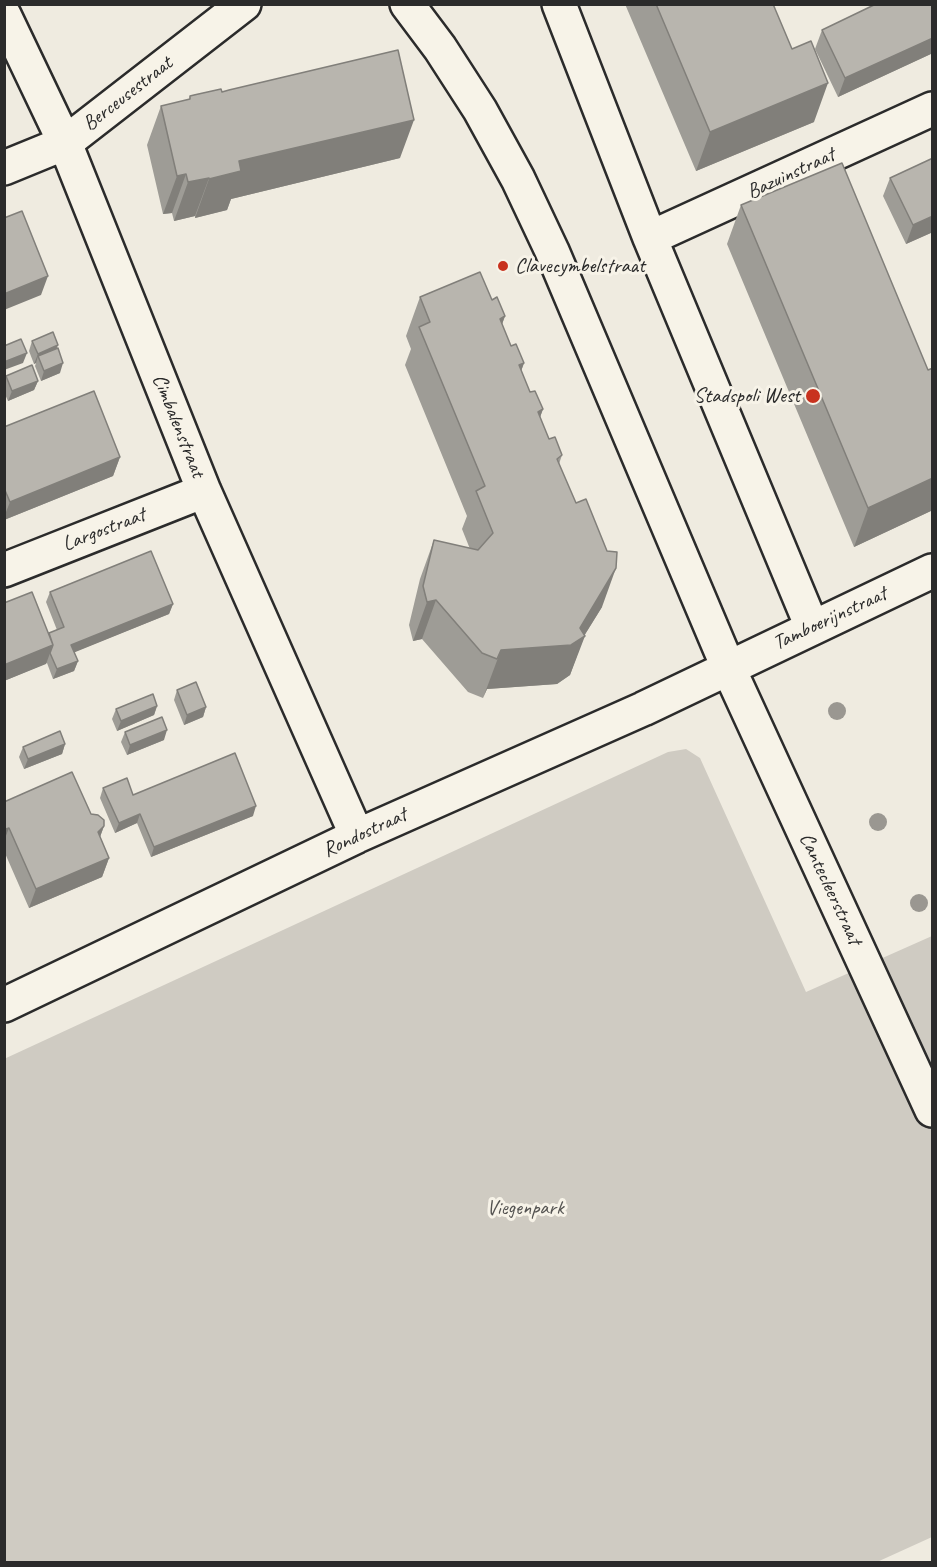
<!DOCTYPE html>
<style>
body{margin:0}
#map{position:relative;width:937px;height:1567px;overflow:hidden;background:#efebe0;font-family:Caveat,sans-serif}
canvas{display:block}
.frame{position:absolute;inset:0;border:6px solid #2b2b2b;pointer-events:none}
</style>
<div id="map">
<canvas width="937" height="1567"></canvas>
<div class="frame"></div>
</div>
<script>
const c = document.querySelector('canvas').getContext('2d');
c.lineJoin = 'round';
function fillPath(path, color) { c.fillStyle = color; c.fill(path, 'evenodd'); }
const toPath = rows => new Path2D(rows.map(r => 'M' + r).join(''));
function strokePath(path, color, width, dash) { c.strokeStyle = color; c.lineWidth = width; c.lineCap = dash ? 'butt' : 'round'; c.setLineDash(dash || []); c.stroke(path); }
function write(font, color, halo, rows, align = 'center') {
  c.font = font + ' Caveat,sans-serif'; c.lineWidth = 6; c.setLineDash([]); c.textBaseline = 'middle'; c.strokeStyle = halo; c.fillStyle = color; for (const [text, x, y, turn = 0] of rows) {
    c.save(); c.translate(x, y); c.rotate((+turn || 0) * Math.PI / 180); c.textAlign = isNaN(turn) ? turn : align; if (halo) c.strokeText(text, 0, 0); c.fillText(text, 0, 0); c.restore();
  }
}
const green = toPath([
 [686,749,700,758,806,992,932,936,932,1537,877,1562,5,1562,4,1059,668,752]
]);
const minor = toPath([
 [407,4,440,48,480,110,518,179,552,251,728,667,932,1110],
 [559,4,650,238,812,627],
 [4,15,65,143,204,491,357,836],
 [4,168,65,143,244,4],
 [650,238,932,109],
 [4,570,204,491],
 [4,1005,357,836,643,709,932,571]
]);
const trees = [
 [837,711],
 [878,822],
 [919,903]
];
const wall = toPath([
 [625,4,773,4,814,122,696,171],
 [933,4,933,53,838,97,815,49,822,30],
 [222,92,400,158,231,199,227,210,195,218,195,216,174,221,172,213,163,214,147,145,161,106,189,100,190,96],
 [890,178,933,232,906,244,883,196],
 [741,205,928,370,933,368,933,510,854,547,727,244],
 [420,297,492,300,505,316,502,324,511,346,524,363,521,371,530,392,543,409,540,417,549,439,562,455,559,464,602,607,584,636,570,675,557,684,487,689,483,698,468,692,422,639,413,641,409,625,420,579,434,540,470,549,462,529,467,516,405,365,411,349,406,336],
 [32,341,56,349,60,373,41,381,35,366,36,363,34,364,29,351],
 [6,376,38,381,34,390,8,401,4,392,4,379],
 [4,427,120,457,113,476,4,520],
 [50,592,173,604,169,614,74,652,78,661,74,671,53,679,47,663,4,681,4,603,49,633,57,630,46,602],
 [177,690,206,707,203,717,184,725,174,700],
 [157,706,154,715,117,731,112,719,116,709],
 [125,732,164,740,127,755,121,742],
 [65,744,62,754,24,769,19,757,23,747],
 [103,788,133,795,253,816,151,857,137,823,115,833,100,798],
 [4,802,91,814,104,826,100,837,109,858,102,877,29,908,4,851]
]);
const shadedWall = toPath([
 [933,38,933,53,838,97,845,78],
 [828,83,814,122,696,171,710,132],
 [414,120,400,158,231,199,227,210,195,218,209,179,239,161],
 [186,174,172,213,163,214,177,176],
 [209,178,195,216,174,221,188,182],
 [933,216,933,232,906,244,913,225],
 [48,276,41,295,4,310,4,294],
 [505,316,491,355,500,319],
 [58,345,54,355,38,356,36,363,34,364,38,354],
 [27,353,23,363,4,370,4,362],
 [63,363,60,373,41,381,44,371],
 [524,363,510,402,519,365],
 [38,381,34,390,8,401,12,391],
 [543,409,529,448,538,412],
 [120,457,113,476,4,520,4,517,10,502],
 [933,478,933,510,854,547,868,508],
 [616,568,602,607,584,636,585,636,570,675,557,684,487,689,483,698,501,650,580,628],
 [436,600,422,639,413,641,427,602],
 [173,604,169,614,68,655,71,645],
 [53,645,46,664,4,681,4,665],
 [78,661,74,671,53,679,57,669],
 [157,706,154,715,117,731,121,721],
 [206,707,203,717,184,725,187,715],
 [167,730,164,740,127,755,130,745],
 [65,744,62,754,24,769,28,759],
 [256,806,253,816,151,857,154,847],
 [140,814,137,823,115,833,119,823],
 [104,826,97,845,98,832],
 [9,828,4,841,4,832,6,829],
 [109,858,102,877,29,908,36,889]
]);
const building = toPath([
 [656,4,773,4,792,49,811,41,828,83,710,132,656,4],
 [876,4,933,4,933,38,845,78,822,30,876,4],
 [398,50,414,120,239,161,241,171,209,179,209,178,188,182,186,174,177,176,161,106,190,99,190,96,194,95,221,89,222,92,229,90,398,50],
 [933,158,933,216,913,225,890,178,933,158],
 [842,163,928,370,933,368,933,478,868,508,741,205,842,163],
 [22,211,48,276,4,294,4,218,22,211],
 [480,272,492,300,497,297,505,316,500,319,511,346,516,344,524,363,519,365,530,392,535,391,543,409,538,412,549,439,555,437,562,455,557,459,576,503,586,499,607,551,617,552,616,568,580,628,585,636,571,645,501,650,497,659,482,653,436,600,427,602,423,586,434,540,478,550,493,533,476,491,485,486,419,327,430,322,420,297,480,272],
 [53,332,58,345,38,354,32,341,53,332],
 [21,339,27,353,4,362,4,346,21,339],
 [58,348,63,363,44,371,38,356,58,348],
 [32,365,38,381,12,391,6,376,32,365],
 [94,391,120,457,10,502,4,488,4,427,94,391],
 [151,551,173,604,71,645,78,661,57,669,50,653,53,645,49,633,64,627,50,592,151,551],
 [32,592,53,645,4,665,4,603,32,592],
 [196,682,206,707,187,715,177,690,196,682],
 [153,694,157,706,121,721,116,709,153,694],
 [162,717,167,730,130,745,125,732,162,717],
 [60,731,65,744,28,759,23,747,60,731],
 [235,753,256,806,154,847,140,814,119,823,103,788,127,778,133,795,235,753],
 [72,772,91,814,98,815,104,820,104,826,98,832,109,858,36,889,9,828,6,829,4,826,4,802,72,772]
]);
const markers = [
 [503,266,6,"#c8321e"],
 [813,396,8,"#c8321e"]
];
const streetNames = [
 ["Berceusestraat",128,94,-38],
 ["Bazuinstraat",791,174,-25],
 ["Cimbalenstraat",178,426,68],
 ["Largostraat",104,530,-21],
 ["Tamboerijnstraat",830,619,-25],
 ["Rondostraat",365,833,-25],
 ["Cantecleerstraat",830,889,65]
];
const poiNames = [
 ["Clavecymbelstraat",515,266],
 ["Stadspoli West",800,396,"right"]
];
const parkNames = [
 ["Viegenpark",525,1208]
];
fillPath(green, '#cfcbc2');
strokePath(minor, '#2b2b2b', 38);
strokePath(minor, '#f7f3e8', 33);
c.fillStyle = '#9a9791';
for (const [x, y] of trees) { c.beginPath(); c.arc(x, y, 9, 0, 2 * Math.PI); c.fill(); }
fillPath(wall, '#9e9c96');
fillPath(shadedWall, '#817f7a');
fillPath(building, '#b8b5ae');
strokePath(building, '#817f7a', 1.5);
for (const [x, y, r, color] of markers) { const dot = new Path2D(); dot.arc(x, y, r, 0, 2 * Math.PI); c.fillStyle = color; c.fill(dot); strokePath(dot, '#f7f3e8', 2); }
write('21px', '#2b2b2b', '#f7f3e8', streetNames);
write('21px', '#2b2b2b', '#f7f3e8', poiNames, 'left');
write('21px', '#545351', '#f7f3e8', parkNames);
</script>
